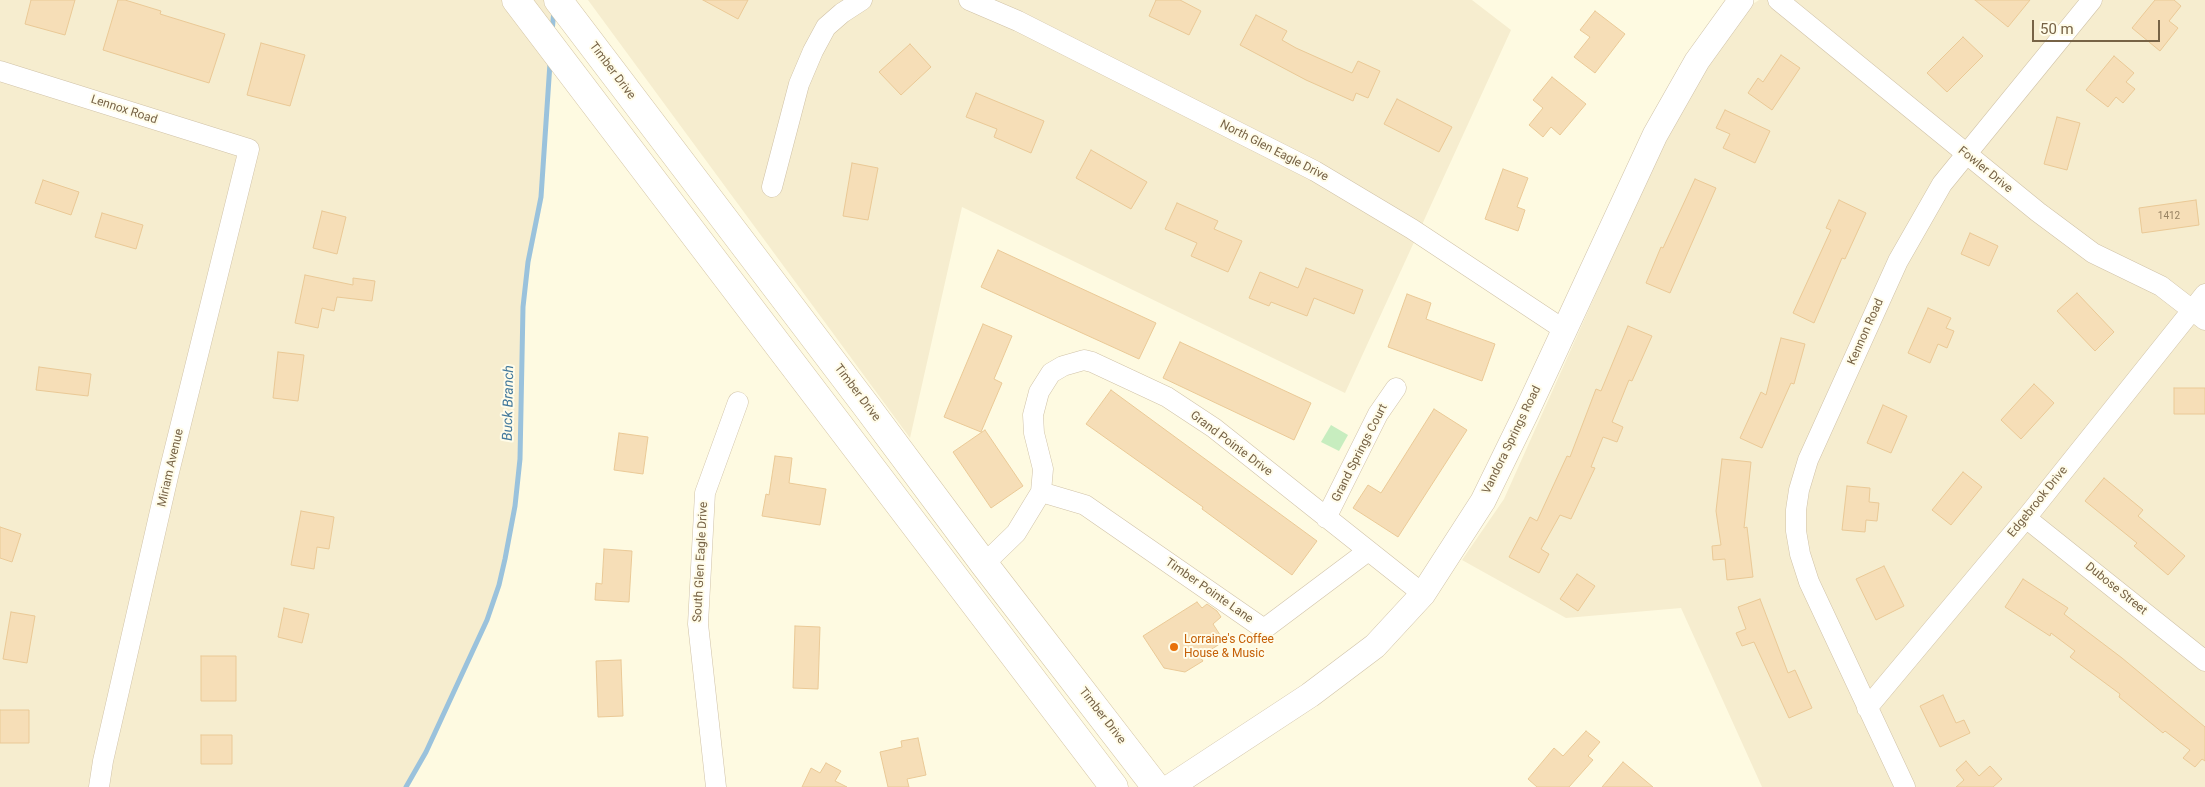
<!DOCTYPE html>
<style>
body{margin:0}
#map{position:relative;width:2205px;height:787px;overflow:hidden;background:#fefae1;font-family:Roboto,sans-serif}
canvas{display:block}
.scale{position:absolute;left:2032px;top:20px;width:128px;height:22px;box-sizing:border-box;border:2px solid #776346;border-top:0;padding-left:6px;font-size:15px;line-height:18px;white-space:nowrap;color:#776346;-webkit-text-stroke:4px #fffce9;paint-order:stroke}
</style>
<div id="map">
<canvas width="2205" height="787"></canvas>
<div class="scale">50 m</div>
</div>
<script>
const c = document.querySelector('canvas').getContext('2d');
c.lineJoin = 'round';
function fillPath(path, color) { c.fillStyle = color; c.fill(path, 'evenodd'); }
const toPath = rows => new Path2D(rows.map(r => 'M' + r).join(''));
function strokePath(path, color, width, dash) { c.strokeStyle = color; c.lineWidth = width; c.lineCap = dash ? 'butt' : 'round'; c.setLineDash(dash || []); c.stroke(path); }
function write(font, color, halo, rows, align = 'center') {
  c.font = font + ' Roboto,sans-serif'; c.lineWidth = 4; c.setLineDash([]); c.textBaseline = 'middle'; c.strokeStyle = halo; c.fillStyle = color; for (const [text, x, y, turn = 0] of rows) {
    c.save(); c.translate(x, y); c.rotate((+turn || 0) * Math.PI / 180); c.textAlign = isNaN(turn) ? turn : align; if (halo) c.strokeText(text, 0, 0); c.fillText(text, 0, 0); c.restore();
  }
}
const residential = toPath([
 [0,0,555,0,541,197,528,262,523,307,520,460,515,506,505,559,499,585,487,620,426,752,406,787,0,787],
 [588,0,1472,0,1511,30,1345,393,962,207,910,438],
 [1759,0,2205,0,2205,787,1762,787,1681,608,1566,618,1462,560,1504,499,1684,97,1745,9]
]);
const green = toPath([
 [1331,425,1348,435,1339,451,1321,442]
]);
const stream = toPath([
 [552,32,554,10],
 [406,787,426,752,487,620,499,585,505,559,515,506,520,459,523,307,528,262,541,197,550,63]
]);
const building = toPath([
 [31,0,75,0,65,35,25,24,31,0],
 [118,0,125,0,161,11,160,14,225,34,209,83,103,50,118,0],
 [703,0,748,0,738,19,703,0],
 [1156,0,1180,0,1201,11,1189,35,1149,16,1156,0],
 [1975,0,2030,0,2008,27,1975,0],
 [2155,0,2174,0,2181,6,2169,21,2178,28,2160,51,2132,28,2155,0],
 [1595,11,1625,34,1595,73,1574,57,1590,37,1580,30,1595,11],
 [1256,15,1287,31,1282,40,1296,48,1352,73,1358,61,1380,71,1368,98,1356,93,1353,101,1306,80,1240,45,1256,15],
 [1963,37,1983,56,1947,92,1927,73,1963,37],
 [261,43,305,55,290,106,247,95,261,43],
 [910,44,931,67,901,95,879,72,910,44],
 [1781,55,1800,68,1772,110,1748,93,1758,78,1763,82,1781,55],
 [2114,56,2134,73,2126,82,2135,89,2123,103,2116,97,2108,107,2086,90,2114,56],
 [1552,77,1586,104,1560,135,1551,127,1543,137,1529,125,1543,108,1533,100,1552,77],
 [976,93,1044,121,1031,153,994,137,997,129,966,117,976,93],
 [1397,99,1452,127,1439,152,1384,124,1397,99],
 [1725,110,1770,131,1755,163,1723,148,1730,134,1716,128,1725,110],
 [2057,117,2080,123,2067,170,2044,164,2057,117],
 [1091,150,1147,182,1131,209,1076,178,1091,150],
 [852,163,878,168,868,220,843,216,852,163],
 [1503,169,1528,178,1517,207,1525,210,1518,231,1485,219,1503,169],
 [1695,179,1716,188,1670,293,1646,283,1661,247,1663,248,1695,179],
 [43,180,79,192,71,215,35,203,43,180],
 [1839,200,1866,213,1845,259,1842,258,1814,323,1793,313,1831,230,1826,228,1839,200],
 [2196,200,2199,225,2142,233,2139,208,2196,200],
 [1177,203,1218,221,1214,229,1242,241,1228,272,1191,256,1197,243,1165,229,1177,203],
 [322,211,346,217,337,254,313,248,322,211],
 [102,213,143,225,136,249,95,237,102,213],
 [1970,233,1998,246,1989,266,1961,254,1970,233],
 [998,250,1156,323,1139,359,981,287,998,250],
 [1306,268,1363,290,1354,314,1314,298,1307,316,1271,302,1269,306,1249,298,1260,272,1298,288,1306,268],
 [305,275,353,285,353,278,375,281,372,301,337,297,334,311,322,308,318,328,295,323,305,275],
 [2077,293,2114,332,2095,351,2057,311,2077,293],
 [1407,294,1431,303,1426,319,1495,344,1482,381,1388,347,1407,294],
 [1928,308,1951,318,1946,328,1954,331,1947,348,1938,344,1930,363,1908,353,1928,308],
 [983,324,1012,336,994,379,1002,383,981,432,944,417,983,324],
 [1628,326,1652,336,1632,381,1629,380,1612,422,1623,427,1617,442,1603,437,1591,467,1595,468,1571,519,1560,515,1541,549,1549,554,1539,573,1509,557,1530,517,1537,521,1567,456,1570,457,1596,389,1601,391,1628,326],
 [1781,338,1805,344,1794,384,1791,383,1762,448,1740,438,1761,392,1766,395,1781,338],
 [1180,342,1311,403,1294,440,1163,378,1180,342],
 [278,352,304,355,298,401,273,398,278,352],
 [39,367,91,374,88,396,36,390,39,367],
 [2034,384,2054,403,2021,439,2001,420,2034,384],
 [2174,388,2205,388,2205,414,2174,414,2174,388],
 [1111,390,1317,541,1292,575,1202,509,1203,507,1086,424,1111,390],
 [1883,405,1907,416,1891,453,1867,443,1883,405],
 [1434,409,1467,430,1398,537,1353,508,1368,485,1381,493,1434,409],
 [985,430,1023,486,991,508,953,452,985,430],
 [619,433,648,437,643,474,614,470,619,433],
 [775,456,792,458,789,483,826,489,820,525,762,516,766,494,769,495,775,456],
 [1722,459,1751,462,1744,528,1747,527,1753,577,1727,580,1725,559,1713,560,1712,546,1721,545,1716,511,1722,459],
 [1963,472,1982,487,1951,525,1932,510,1963,472],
 [2104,478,2143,510,2138,516,2185,556,2168,575,2134,546,2137,543,2085,501,2104,478],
 [1847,486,1870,488,1869,502,1879,503,1877,521,1866,520,1865,532,1842,530,1847,486],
 [301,511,334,517,329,549,317,547,314,569,291,565,301,511],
 [0,527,21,534,12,562,0,558,0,527],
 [604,549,632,551,629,602,595,600,596,583,602,584,604,549],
 [1884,566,1904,606,1876,620,1856,579,1884,566],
 [1577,574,1595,586,1578,611,1560,599,1577,574],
 [2023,579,2068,608,2064,614,2122,658,2205,727,2205,761,2202,759,2195,767,2183,758,2190,750,2165,731,2163,733,2119,697,2120,694,2070,657,2075,651,2051,633,2050,636,2005,607,2023,579],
 [1760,599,1788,673,1795,670,1812,708,1789,718,1754,642,1742,646,1736,633,1746,629,1738,607,1760,599],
 [1197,602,1202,608,1207,604,1217,611,1221,617,1213,624,1224,641,1200,657,1203,661,1185,672,1164,668,1143,636,1197,602],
 [284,608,309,614,302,643,278,637,284,608],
 [11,612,35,616,27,663,3,659,11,612],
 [795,626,820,627,818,689,793,688,795,626],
 [201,656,236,656,236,701,201,701,201,656],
 [621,660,623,716,598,717,596,661,621,660],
 [1943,695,1956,723,1964,720,1970,733,1940,747,1920,706,1943,695],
 [0,710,29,710,29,743,0,743,0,710],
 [1586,731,1600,742,1588,756,1593,760,1569,787,1537,787,1528,779,1554,748,1563,756,1586,731],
 [201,735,232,735,232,764,201,764,201,735],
 [918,738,926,775,907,779,909,787,888,787,880,752,902,747,901,741,918,738],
 [1966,761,1979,776,1990,766,2002,779,1993,787,1956,787,1964,780,1956,770,1966,761],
 [1623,762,1653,787,1602,787,1623,762],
 [826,763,841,771,835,781,847,787,802,787,811,768,820,773,826,763]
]);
const minor = toPath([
 [969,0,1018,21,1315,171,1412,229,1563,329],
 [1778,0,2038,212,2093,253,2161,286,2205,320],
 [0,71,249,149,169,472,103,761,99,787],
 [772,187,799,84,813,51,826,27,842,13,862,0],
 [1041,492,1085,505,1264,629,1368,551],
 [1326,518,1378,414,1396,388],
 [2026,518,2205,661],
 [984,564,1016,533,1041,492,1043,469,1034,433,1033,415,1039,392,1051,373,1063,366,1084,360,1092,362,1167,397,1214,428,1423,594],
 [1867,708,2026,518,2205,294],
 [716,787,698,624,705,493,738,402],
 [1905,787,1809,582,1800,554,1796,531,1796,510,1799,490,1808,460,1898,261,1942,184,2092,0]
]);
const tertiary = toPath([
 [1170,787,1310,695,1375,646,1423,594,1483,501,1526,413,1655,135,1697,61,1741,0]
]);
const secondary = toPath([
 [516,0,1114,787],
 [558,0,867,407,984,564,1156,787]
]);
const markers = [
 [1174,647,5,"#e8710a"]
];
const numberNames = [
 ["1412",2169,216]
];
const streetNames = [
 ["Timber Drive",612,71,53],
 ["Lennox Road",124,110,18],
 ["North Glen Eagle Drive",1274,151,27],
 ["Fowler Drive",1985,170,39],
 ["Kennon Road",1866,332,-66],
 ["Timber Drive",857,393,53],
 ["Vandora Springs Road",1512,440,-64],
 ["Grand Pointe Drive",1231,444,37],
 ["Grand Springs Court",1360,453,-63],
 ["Miriam Avenue",171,468,-77],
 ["Edgebrook Drive",2038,502,-51],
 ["South Glen Eagle Drive",701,562,-87],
 ["Dubose Street",2116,589,39],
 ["Timber Pointe Lane",1209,591,35],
 ["Timber Drive",1102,716,52]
];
const foodNames = [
 ["Lorraine's Coffee",1184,640],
 ["House & Music",1184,654]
];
const waterNames = [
 ["Buck Branch",509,403,-89]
];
fillPath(residential, '#f6edcf');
fillPath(green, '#c7edbf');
strokePath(stream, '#9ac2dc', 5);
fillPath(building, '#f6deb7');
strokePath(building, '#eac996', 1);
strokePath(minor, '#d0c2a7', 21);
strokePath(tertiary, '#d0c2a7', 26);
strokePath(secondary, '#d4c5a4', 29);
strokePath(minor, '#fff', 20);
strokePath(tertiary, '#fff', 25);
strokePath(secondary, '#fff', 28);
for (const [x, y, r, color] of markers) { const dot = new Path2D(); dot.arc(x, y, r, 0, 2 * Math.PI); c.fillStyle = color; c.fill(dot); strokePath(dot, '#fffce9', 2); }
write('10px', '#978262', null, numberNames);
write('12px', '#776346', '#fffce9', streetNames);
write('12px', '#c56008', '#fffce9', foodNames, 'left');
write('italic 14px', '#43799c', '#fffce9', waterNames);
</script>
